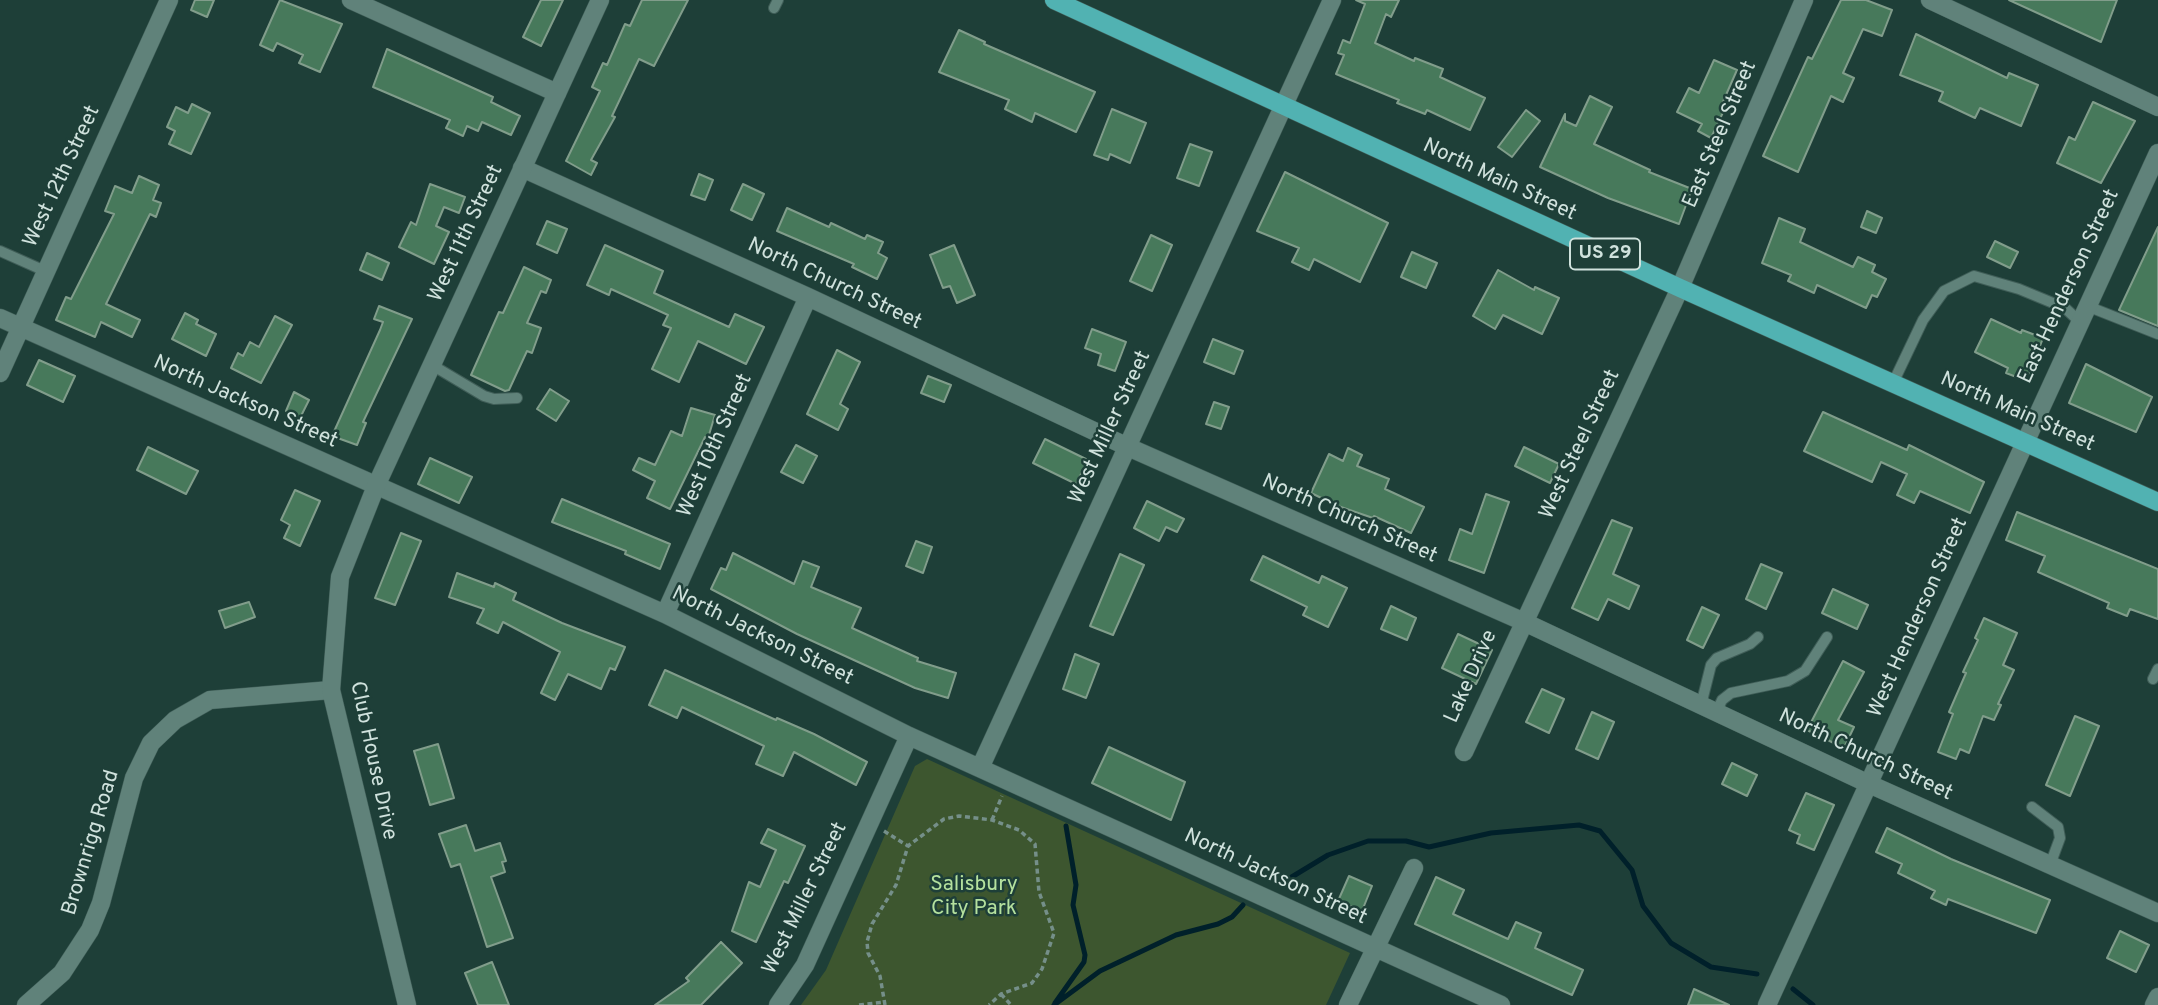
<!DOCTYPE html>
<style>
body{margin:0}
canvas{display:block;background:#1e3f38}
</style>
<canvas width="2158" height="1005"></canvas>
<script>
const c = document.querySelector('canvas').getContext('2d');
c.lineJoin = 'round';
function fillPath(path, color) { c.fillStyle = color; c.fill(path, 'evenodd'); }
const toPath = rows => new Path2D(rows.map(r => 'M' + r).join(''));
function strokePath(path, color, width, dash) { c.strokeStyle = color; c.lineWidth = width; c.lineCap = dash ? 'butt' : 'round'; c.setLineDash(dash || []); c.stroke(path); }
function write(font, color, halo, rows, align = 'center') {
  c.font = font + ' Overpass,sans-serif'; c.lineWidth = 5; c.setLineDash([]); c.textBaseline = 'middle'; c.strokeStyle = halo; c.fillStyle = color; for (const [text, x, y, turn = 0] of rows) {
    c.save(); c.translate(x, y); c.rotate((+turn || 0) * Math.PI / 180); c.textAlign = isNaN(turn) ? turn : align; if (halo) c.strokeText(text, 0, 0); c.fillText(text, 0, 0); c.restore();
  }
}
const green = toPath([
 [927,759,1350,953,1326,1005,801,1005,826,970,915,766]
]);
const stream = toPath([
 [1290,878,1328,855,1368,841,1406,841,1429,847,1491,833,1579,825,1600,831,1632,870,1643,906,1671,943,1711,967,1757,974],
 [1793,989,1813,1005],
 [1055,1003,1084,962,1085,955,1073,905,1076,885,1066,826],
 [1054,1005,1100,971,1176,935,1218,924,1232,917,1243,905]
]);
const building = toPath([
 [195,0,214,0,207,17,191,10,195,0],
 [280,0,342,24,320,72,299,63,303,55,277,43,273,51,260,45,280,0],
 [541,0,563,0,541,46,523,37,541,0],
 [642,0,688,0,654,66,639,59,612,116,615,117,591,160,597,163,591,175,566,161,600,91,592,87,603,63,607,65,625,24,630,26,642,0],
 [1356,0,1399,0,1391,17,1386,14,1375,43,1414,61,1415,58,1443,69,1440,77,1485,98,1470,130,1427,110,1425,114,1397,103,1399,100,1336,74,1344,55,1338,53,1343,40,1350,43,1365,4,1356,0],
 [1841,0,1866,0,1892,10,1882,36,1863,29,1843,73,1854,78,1843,102,1831,96,1798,172,1763,156,1808,57,1812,59,1841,0],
 [2009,0,2117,0,2101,42,2009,0],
 [959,30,985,42,984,44,1095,92,1076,132,1035,113,1032,122,1005,109,1009,100,939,72,959,30],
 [1916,34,2007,78,2009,73,2038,85,2021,126,1980,108,1975,118,1939,101,1943,92,1900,75,1916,34],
 [387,49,493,97,491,102,520,116,511,135,482,122,478,131,467,126,463,136,446,128,450,120,373,87,387,49],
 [1714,60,1737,70,1722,104,1726,106,1711,138,1698,131,1702,124,1677,112,1689,88,1699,93,1714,60],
 [1590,96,1612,107,1594,144,1650,170,1649,172,1692,189,1679,224,1608,198,1540,167,1565,114,1565,121,1576,126,1590,96],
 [2093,102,2135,121,2101,183,2057,163,2069,137,2075,140,2093,102],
 [192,104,210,113,191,154,169,144,175,131,167,127,176,107,188,113,192,104],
 [1112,109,1146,123,1130,163,1110,154,1108,160,1094,155,1112,109],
 [1526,110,1540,121,1512,157,1498,147,1526,110],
 [1190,144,1212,152,1199,186,1177,178,1190,144],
 [1285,172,1388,223,1360,282,1314,259,1309,270,1292,262,1299,248,1257,231,1285,172],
 [699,174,713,180,705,200,691,195,699,174],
 [139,176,159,185,153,200,161,203,156,217,150,214,106,304,140,320,132,337,101,322,95,337,56,320,66,297,71,299,114,214,105,211,115,186,132,193,139,176],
 [430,184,465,197,459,213,444,207,436,226,449,232,434,264,399,247,411,222,416,225,430,184],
 [743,184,764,194,752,220,731,210,743,184],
 [787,208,829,227,831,223,865,239,867,235,883,242,878,253,887,258,877,279,852,267,854,264,777,231,787,208],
 [1867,211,1882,218,1876,233,1861,227,1867,211],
 [1779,218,1805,229,1800,242,1853,267,1858,257,1875,265,1872,272,1886,279,1877,297,1872,295,1866,308,1817,285,1814,293,1788,281,1791,275,1762,263,1779,218],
 [547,221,567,229,557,253,537,244,547,221],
 [2158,227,2158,326,2119,310,2158,227],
 [1151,235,1172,245,1152,291,1130,281,1151,235],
 [1995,241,2018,252,2010,268,1987,257,1995,241],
 [605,245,663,271,654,293,729,327,735,314,764,327,746,364,698,341,679,382,652,369,671,328,663,325,668,315,611,289,609,295,587,285,605,245],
 [954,245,975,295,957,303,950,286,943,288,930,255,954,245],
 [1412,252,1437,263,1426,288,1401,277,1412,252],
 [367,253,389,263,382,280,360,270,367,253],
 [524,267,551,280,546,293,541,291,527,323,541,328,532,353,527,351,509,390,505,391,471,375,499,312,503,313,524,267],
 [1498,270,1534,290,1535,287,1559,298,1542,334,1503,315,1495,329,1473,316,1498,270],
 [379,306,412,319,363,422,366,423,357,445,332,436,380,330,383,322,374,319,379,306],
 [185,313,198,320,196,324,216,334,206,356,172,339,185,313],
 [275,316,292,325,261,383,231,368,238,353,243,356,250,342,259,347,275,316],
 [1991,319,2021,333,2022,330,2043,338,2027,381,2006,373,2008,368,1975,352,1991,319],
 [1092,329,1126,342,1115,371,1098,365,1101,354,1085,348,1092,329],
 [1213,339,1243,351,1234,374,1204,362,1213,339],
 [837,350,860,362,840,404,848,409,838,430,807,414,837,350],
 [39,360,75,376,63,402,27,385,39,360],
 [2086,364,2152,397,2136,432,2069,403,2086,364],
 [928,376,951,385,944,402,921,393,928,376],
 [550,389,569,401,556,421,537,409,550,389],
 [294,392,309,400,300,418,286,411,294,392],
 [1214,402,1229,407,1221,429,1206,424,1214,402],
 [691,408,715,415,708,438,705,437,670,509,647,498,655,481,633,470,639,458,655,465,671,431,682,436,691,408],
 [1823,412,1907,450,1909,445,1984,482,1970,513,1920,491,1914,503,1897,495,1907,474,1881,462,1872,482,1804,451,1823,412],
 [1045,439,1088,460,1076,484,1033,463,1045,439],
 [796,445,817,456,803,483,781,472,796,445],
 [148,447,198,471,186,494,137,470,148,447],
 [1524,447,1559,464,1550,483,1515,466,1524,447],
 [1348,448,1362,455,1357,466,1389,479,1385,489,1424,507,1411,533,1374,516,1373,518,1338,506,1311,493,1329,454,1343,461,1348,448],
 [430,458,472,477,459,503,418,484,430,458],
 [295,490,320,501,300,546,284,538,290,525,281,520,295,490],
 [1486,494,1509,502,1484,573,1449,560,1460,529,1472,534,1486,494],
 [562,499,670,544,660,569,625,554,626,551,552,522,562,499],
 [1147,501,1184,519,1177,532,1166,527,1159,541,1134,528,1147,501],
 [2017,512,2158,569,2158,619,2130,609,2127,616,2107,608,2109,603,2038,572,2045,556,2006,540,2017,512],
 [1612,520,1632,528,1613,574,1639,586,1629,609,1608,599,1598,620,1572,608,1612,520],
 [401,533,421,541,395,605,375,598,401,533],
 [916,541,932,547,923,573,906,566,916,541],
 [733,553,794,584,803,561,819,567,811,587,861,608,852,628,918,658,917,661,956,673,948,698,915,688,797,634,711,589,721,568,726,570,733,553],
 [1120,554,1144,565,1113,635,1090,626,1120,554],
 [1263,556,1319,583,1322,576,1347,588,1328,627,1303,615,1307,607,1251,580,1263,556],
 [1761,564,1782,573,1766,609,1746,599,1761,564],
 [457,573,494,587,495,583,516,593,513,600,562,623,625,647,615,670,610,668,601,689,568,674,555,700,541,693,560,652,503,622,498,633,477,623,484,609,449,597,457,573],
 [1833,589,1868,605,1857,629,1822,613,1833,589],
 [249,602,255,617,225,628,219,611,249,602],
 [1391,606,1416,618,1407,640,1381,629,1391,606],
 [1702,607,1719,615,1703,648,1687,640,1702,607],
 [1984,618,2017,633,2003,665,2014,670,1998,704,2001,705,1994,720,1983,716,1969,753,1960,749,1956,759,1938,752,1953,714,1949,712,1966,673,1963,672,1978,640,1975,638,1984,618],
 [1458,634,1492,650,1476,684,1442,668,1458,634],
 [1075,654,1099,664,1086,698,1063,689,1075,654],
 [1843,661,1864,672,1838,720,1854,727,1844,748,1807,730,1843,661],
 [665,670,776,720,777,718,814,734,867,762,856,785,794,752,783,776,756,764,764,746,682,707,677,718,649,705,665,670],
 [1542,689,1564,699,1549,733,1526,722,1542,689],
 [1592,712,1614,722,1598,759,1576,749,1592,712],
 [2075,716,2099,726,2070,796,2046,785,2075,716],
 [438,744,454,798,430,805,414,751,438,744],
 [1109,747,1185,782,1171,820,1092,783,1109,747],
 [1732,763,1757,775,1747,796,1722,784,1732,763],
 [1806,793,1834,805,1814,850,1797,843,1800,835,1789,830,1806,793],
 [466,825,475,851,500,843,506,861,502,862,505,872,491,877,513,938,487,947,460,864,451,867,439,834,466,825],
 [1887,828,1951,859,2050,900,2036,933,1948,899,1946,905,1931,898,1935,891,1898,873,1902,864,1876,852,1887,828],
 [768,829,805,846,788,883,784,881,756,942,732,931,749,882,760,887,776,850,761,843,768,829],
 [1349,876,1372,886,1362,911,1338,901,1349,876],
 [1436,877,1464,890,1453,914,1508,939,1516,922,1541,933,1535,948,1583,970,1572,995,1415,924,1436,877],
 [2120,931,2149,945,2136,972,2107,958,2120,931],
 [721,942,742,963,701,1005,655,1005,689,981,686,978,721,942],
 [492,962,509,1005,478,1005,465,973,492,962],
 [1694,989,1729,1005,1688,1005,1694,989]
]);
const path = toPath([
 [992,820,1002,796],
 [884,831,908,846],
 [1001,994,1011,1005],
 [859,1005,885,1002],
 [885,1005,880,976,868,953,867,942,872,924,896,885,908,846,944,819,959,816,992,820,1019,830,1035,844,1039,892,1054,933,1042,969,1032,983,1001,994,989,1005]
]);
const service = toPath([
 [774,8,778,0],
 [0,251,45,271],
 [2087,306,2158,334],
 [432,365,484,396,494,399,517,398],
 [1893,383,1923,320,1944,291,1974,276,2019,289,2065,308,2079,321],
 [2153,679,2158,669],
 [1701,705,1711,665,1717,658,1750,644,1758,637],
 [1716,713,1722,700,1731,693,1788,681,1805,671,1827,637],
 [2032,807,2058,827,2060,838,2050,865]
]);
const minor = toPath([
 [351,0,557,93],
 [1930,0,2158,107],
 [522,168,808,297,1128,447,1522,621,1869,784,2158,913],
 [0,318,665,614,909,736,1501,1005],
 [0,373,169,0],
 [665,614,808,297],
 [1464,752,1680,288,1804,0],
 [980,768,1332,0],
 [26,1005,62,973,90,930,101,903,134,778,151,743,175,720,210,700,331,690],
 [778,1005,805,965,909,736],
 [1348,1005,1414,868],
 [1767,1005,2158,153],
 [2154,1005,2158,997]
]);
const tertiary = toPath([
 [407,1005,331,690,340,577,376,486,600,0]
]);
const primary = toPath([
 [1054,0,1680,288,2158,502]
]);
const shields = [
 [1605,254,70]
];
const shieldNames = [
 ["US 29",1605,254]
];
const streetNames = [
 ["East Steel Street",1721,135,-67],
 ["West 12th Street",63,177,-65],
 ["North Main Street",1499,181,25],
 ["West 11th Street",467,234,-65],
 ["North Church Street",834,285,25],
 ["East Henderson Street",2070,287,-65],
 ["North Jackson Street",245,403,24],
 ["North Main Street",2017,413,24],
 ["West Miller Street",1111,428,-65],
 ["West Steel Street",1581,445,-65],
 ["West 10th Street",716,446,-66],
 ["North Church Street",1349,520,24],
 ["West Henderson Street",1919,618,-66],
 ["North Jackson Street",762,637,26],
 ["Lake Drive",1472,677,-66],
 ["North Church Street",1865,756,25],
 ["Club House Drive",372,761,78],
 ["Brownrigg Road",92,843,-73],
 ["North Jackson Street",1275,878,25],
 ["West Miller Street",806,899,-64]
];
const parkNames = [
 ["Salisbury",974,886],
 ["City Park",974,910]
];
fillPath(green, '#3d562f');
strokePath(stream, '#00202a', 5);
fillPath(building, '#47795b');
strokePath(building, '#819d8b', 2);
strokePath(service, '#405e58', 12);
strokePath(minor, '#405e58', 19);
strokePath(tertiary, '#405e58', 19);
strokePath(primary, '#405e58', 19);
strokePath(path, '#758f89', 3.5, [5, 3.5]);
strokePath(service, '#60827a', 10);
strokePath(minor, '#60827a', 18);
strokePath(tertiary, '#60827a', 18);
strokePath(primary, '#51b2b2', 18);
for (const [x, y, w] of shields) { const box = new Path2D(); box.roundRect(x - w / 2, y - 15.5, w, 31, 5); c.fillStyle = '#1e3f38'; c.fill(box); strokePath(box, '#d0e2dd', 2); }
write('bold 19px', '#d0e2dd', null, shieldNames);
write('21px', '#d0e2dd', '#1e3f38', streetNames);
write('21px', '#b5e19e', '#1e3f38', parkNames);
</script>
